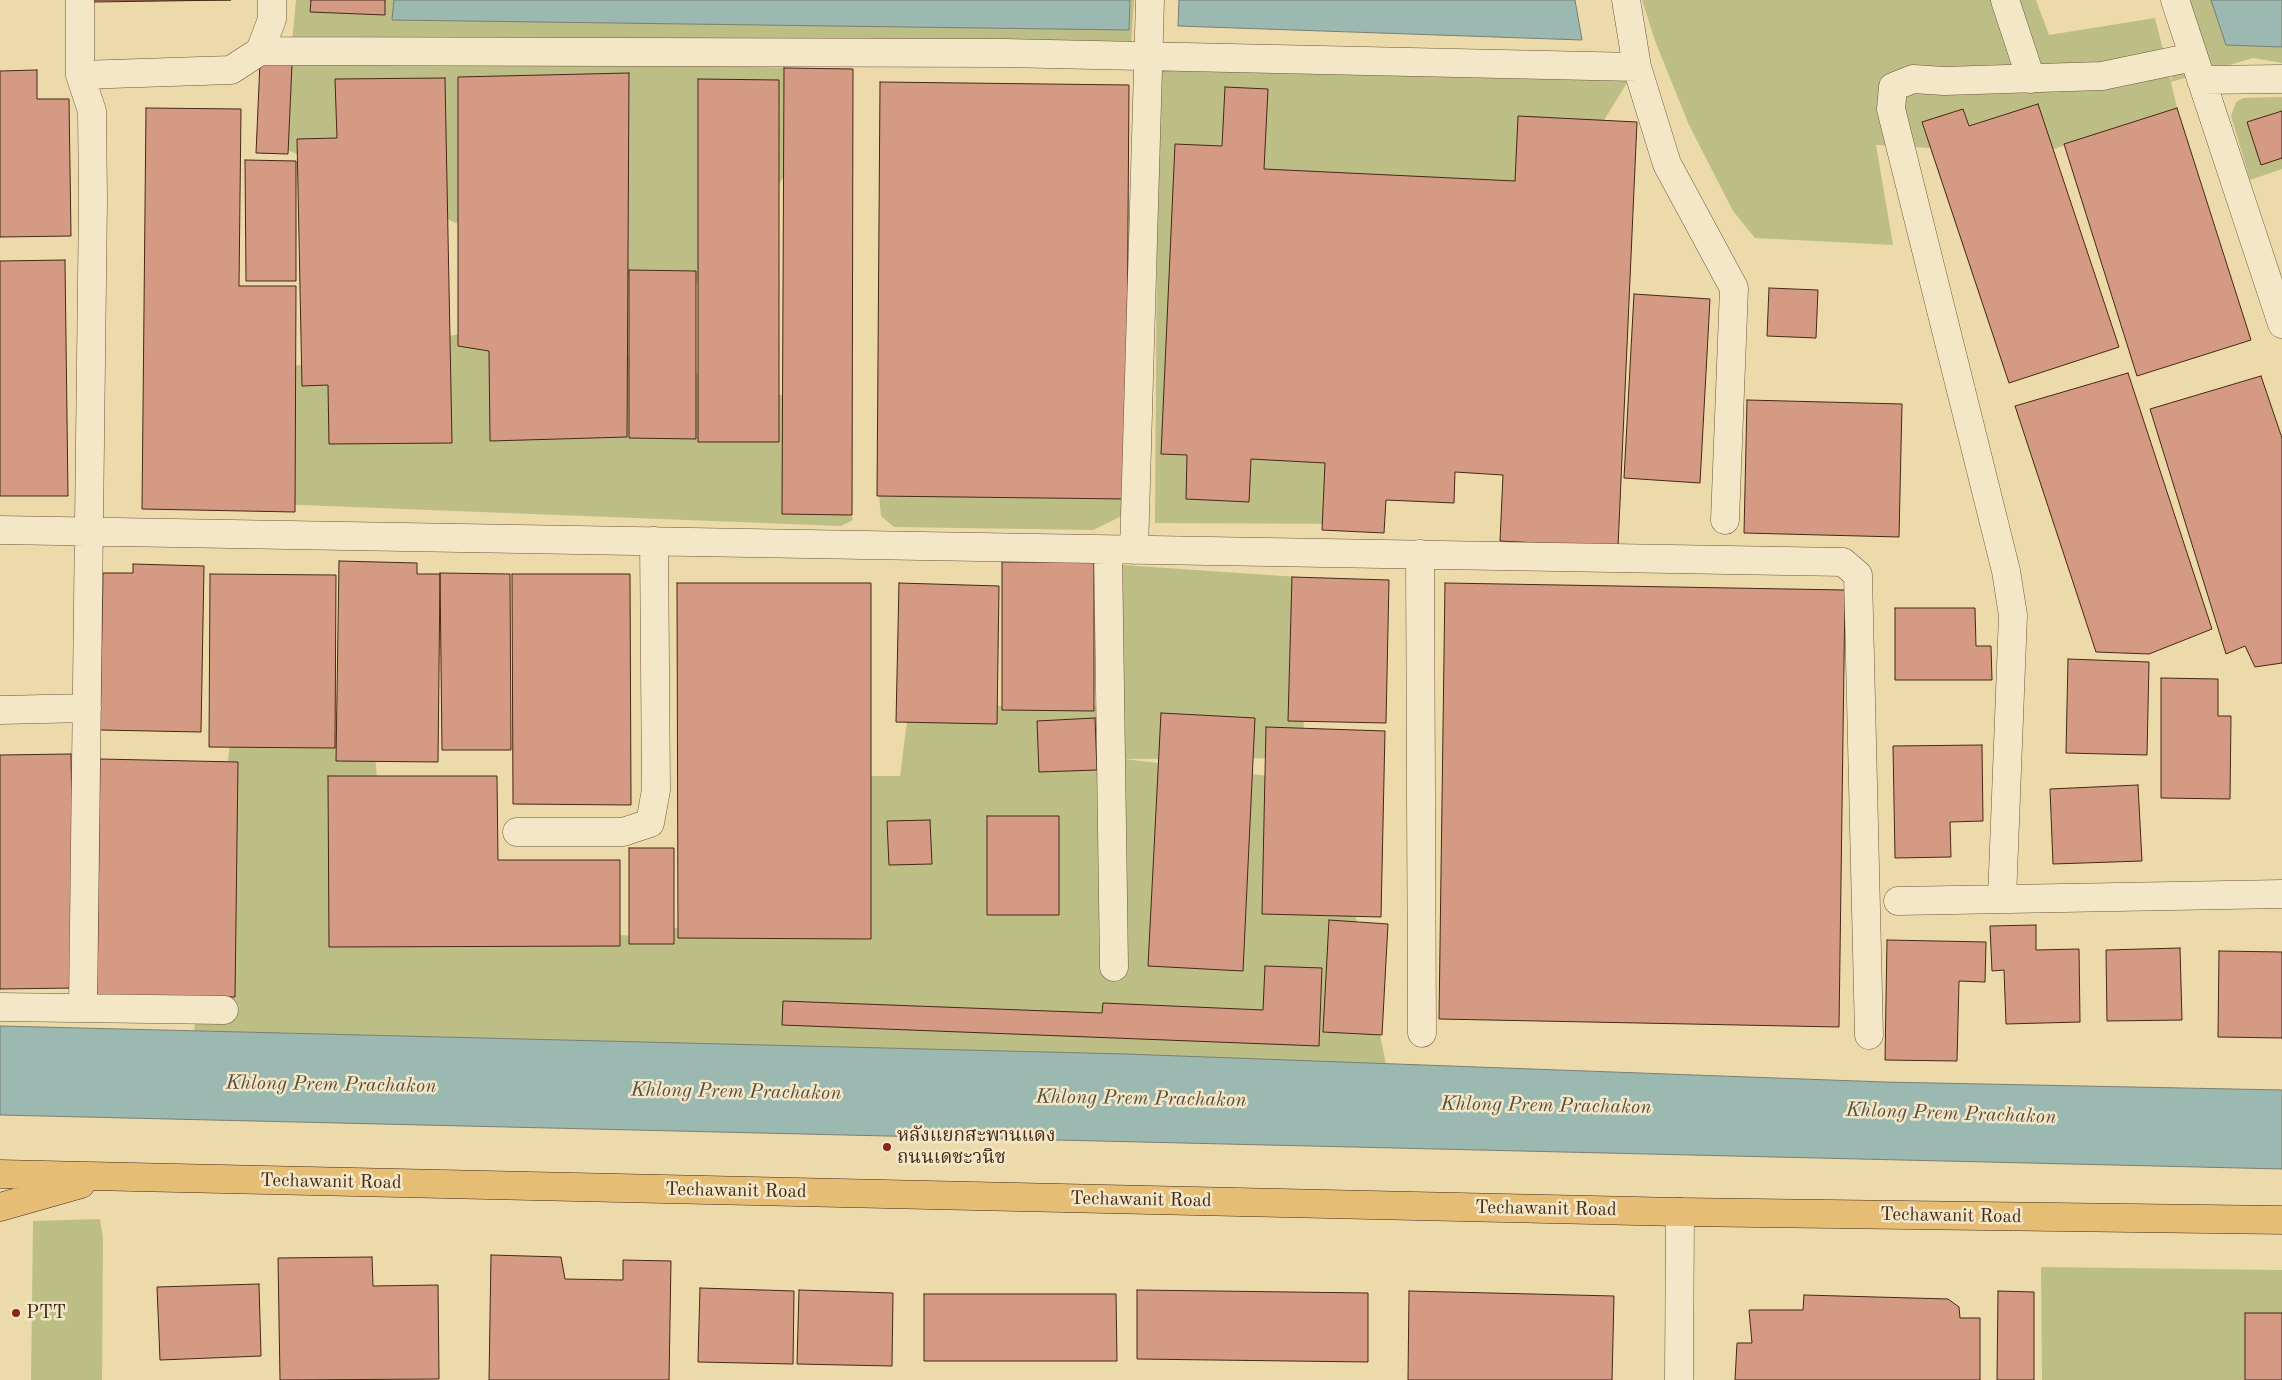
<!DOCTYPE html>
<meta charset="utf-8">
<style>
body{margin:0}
canvas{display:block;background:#eddaaa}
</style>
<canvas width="2282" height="1380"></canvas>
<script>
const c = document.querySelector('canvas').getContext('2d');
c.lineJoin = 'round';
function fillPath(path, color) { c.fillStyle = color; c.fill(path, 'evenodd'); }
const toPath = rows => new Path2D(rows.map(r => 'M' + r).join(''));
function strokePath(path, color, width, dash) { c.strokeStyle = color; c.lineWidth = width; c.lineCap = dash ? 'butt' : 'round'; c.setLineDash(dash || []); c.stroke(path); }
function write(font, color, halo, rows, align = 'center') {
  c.font = font + ' "Old Standard TT","Noto Serif Thai",serif'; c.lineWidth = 5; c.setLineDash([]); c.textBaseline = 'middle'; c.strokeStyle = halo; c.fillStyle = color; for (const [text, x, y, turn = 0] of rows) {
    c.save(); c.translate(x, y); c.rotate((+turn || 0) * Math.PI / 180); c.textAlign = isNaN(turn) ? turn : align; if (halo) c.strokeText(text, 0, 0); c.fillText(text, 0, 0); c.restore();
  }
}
const green = toPath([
 [296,0,1134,0,1131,46,292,42],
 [1642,0,2036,0,2049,35,2155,18,2171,81,2191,0,2282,0,2282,63,2253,58,2171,82,2177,108,2039,154,1876,145,1893,245,1755,238,1733,211,1689,125,1655,41],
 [279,57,853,69,714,285,567,271,269,142],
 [1158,69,1630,78,1355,524,1155,523],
 [2282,97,2282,169,2250,180,2231,116,2236,102,2243,98],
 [510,324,808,402,853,520,841,526,275,504,279,369],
 [877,474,1126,474,1126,514,1093,530,894,527,881,516],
 [1123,565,1298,577,1305,758,1124,759,1278,777,1350,889,1386,1064,194,1031,233,719,374,740,388,926,642,936,690,925,854,776,900,776,909,706,1104,706,1118,756],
 [100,1219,103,1238,102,1380,31,1380,33,1221],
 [2041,1267,2282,1270,2282,1380,2042,1380]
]);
const water = toPath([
 [394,0,1130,0,1129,30,392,20,394,0],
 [1179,0,1575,0,1582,40,1178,26,1179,0],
 [2211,0,2282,0,2282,47,2226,45,2211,0],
 [0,1026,1125,1054,1884,1082,2282,1090,2282,1169,0,1115,0,1026]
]);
const building = toPath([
 [92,0,231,0,92,2,92,0],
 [311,0,385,0,385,15,310,12,311,0],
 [260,62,292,64,288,154,256,153,260,62],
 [784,68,853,69,852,515,782,514,784,68],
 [37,70,37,99,69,99,71,236,0,237,0,71,37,70],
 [629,73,627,437,490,441,489,351,458,346,458,77,629,73],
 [445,78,452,443,329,444,328,385,302,386,297,139,337,138,335,79,445,78],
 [698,79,779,80,779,442,698,442,698,79],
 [880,82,1129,85,1126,499,877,496,880,82],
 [1225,87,1268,89,1264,169,1515,181,1518,116,1637,122,1618,547,1500,541,1503,475,1455,472,1454,503,1386,500,1384,533,1322,530,1325,463,1251,459,1249,502,1186,499,1187,455,1161,454,1175,144,1222,146,1225,87],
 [2038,104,2119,347,2009,383,1922,122,1963,109,1969,126,2038,104],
 [146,108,241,109,239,286,296,286,295,512,142,509,146,108],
 [2177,108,2251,340,2137,376,2064,144,2177,108],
 [2282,111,2282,158,2261,165,2247,122,2282,111],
 [245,160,296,161,296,281,246,281,245,160],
 [65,260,68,496,0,496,0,261,65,260],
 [629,270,696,271,696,439,629,438,629,270],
 [1769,288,1818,290,1816,338,1767,336,1769,288],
 [1634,294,1710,299,1700,483,1624,478,1634,294],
 [2128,373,2212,629,2149,654,2096,652,2015,406,2128,373],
 [2261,376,2282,438,2282,663,2255,667,2245,646,2226,654,2150,409,2261,376],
 [1747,400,1902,404,1899,537,1744,533,1747,400],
 [339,561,417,563,417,574,440,574,438,762,336,761,339,561],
 [1002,562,1094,562,1094,711,1002,710,1002,562],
 [133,564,204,566,201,732,100,730,103,573,133,573,133,564],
 [440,573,510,574,511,750,442,750,440,573],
 [210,574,336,575,335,748,209,747,210,574],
 [512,574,630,574,631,805,513,804,512,574],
 [1292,577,1389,580,1386,723,1288,721,1292,577],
 [677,583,871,583,871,939,678,938,677,583],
 [899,583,999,586,997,724,896,722,899,583],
 [1445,583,1845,590,1839,1027,1439,1019,1445,583],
 [1895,608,1975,608,1976,646,1991,646,1992,680,1895,680,1895,608],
 [2068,659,2149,662,2147,755,2066,753,2068,659],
 [2161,678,2218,679,2218,716,2231,716,2230,799,2161,798,2161,678],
 [1161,713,1255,718,1243,971,1148,966,1161,713],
 [1095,718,1097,770,1039,772,1037,721,1095,718],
 [1266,727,1385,731,1381,917,1262,914,1266,727],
 [1982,745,1983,821,1950,822,1951,857,1895,858,1893,746,1982,745],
 [71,754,75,988,0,989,0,755,71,754],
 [100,759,238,762,235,997,97,995,100,759],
 [328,776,497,776,498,860,620,860,620,946,329,947,328,776],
 [2138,785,2142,861,2053,864,2050,789,2138,785],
 [987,816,1059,816,1059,915,987,915,987,816],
 [930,820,932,864,889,865,887,821,930,820],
 [629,848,674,848,674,944,629,944,629,848],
 [1329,920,1388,924,1382,1035,1323,1032,1329,920],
 [2036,925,2036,950,2079,949,2080,1022,2006,1024,2004,970,1992,971,1990,926,2036,925],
 [1887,940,1986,942,1985,982,1959,981,1957,1061,1885,1060,1887,940],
 [2180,948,2182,1020,2107,1021,2106,950,2180,948],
 [2219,951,2282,952,2282,1038,2218,1037,2219,951],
 [1265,966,1322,968,1319,1046,782,1025,783,1001,1102,1013,1103,1003,1263,1010,1265,966],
 [491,1255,561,1257,565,1279,623,1280,623,1260,671,1261,669,1380,489,1380,491,1255],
 [372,1257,373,1286,438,1285,439,1379,280,1380,278,1258,372,1257],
 [259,1284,261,1356,160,1360,157,1287,259,1284],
 [700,1288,794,1291,793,1364,698,1362,700,1288],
 [799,1290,893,1293,892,1366,797,1364,799,1290],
 [1137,1290,1368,1293,1368,1362,1137,1359,1137,1290],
 [1409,1291,1614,1296,1612,1380,1408,1380,1409,1291],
 [1998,1291,2034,1292,2034,1380,1997,1380,1998,1291],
 [924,1294,1116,1294,1117,1361,924,1361,924,1294],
 [1804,1295,1948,1299,1959,1307,1960,1318,1980,1318,1980,1380,1735,1380,1737,1343,1752,1343,1749,1310,1803,1310,1804,1295],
 [2245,1313,2282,1313,2282,1380,2245,1380,2245,1313]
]);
const minor = toPath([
 [80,0,80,75,92,111,93,200,83,1008],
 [1626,0,1637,67,1667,164,1734,288,1725,520],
 [2005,0,2031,79],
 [2175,0,2282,324],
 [260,51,1004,53,1637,67],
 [80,75,231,70,260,51,272,19,272,0],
 [2201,80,2282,79],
 [0,530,1843,562,1858,575,1869,1035],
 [1108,550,1114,967],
 [1134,550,1150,0],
 [1420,554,1422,1033],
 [0,710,87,708],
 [517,832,623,832,650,823,656,790,654,541],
 [2002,899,2013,615,2006,571,1891,109,1893,87,1913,79,1944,81,2102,76,2193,57],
 [1898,901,2282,894],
 [0,1007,224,1010],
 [1679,1380,1680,1212]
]);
const major = toPath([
 [0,1174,1680,1212,2282,1220],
 [0,1207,81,1184]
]);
const markers = [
 [887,1147,5,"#8f2418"],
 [16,1313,5,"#8f2418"]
];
const poiNames = [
 ["หลังแยกสะพานแดง",897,1136],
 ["ถนนเดชะวนิช",897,1158],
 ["PTT",26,1313]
];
const streetNames = [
 ["Techawanit Road",331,1182,1],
 ["Techawanit Road",736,1191,1],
 ["Techawanit Road",1141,1200,1],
 ["Techawanit Road",1546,1209,1],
 ["Techawanit Road",1951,1216,1]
];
const waterNames = [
 ["Khlong Prem Prachakon",331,1085,1],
 ["Khlong Prem Prachakon",736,1092,1],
 ["Khlong Prem Prachakon",1141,1099,1],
 ["Khlong Prem Prachakon",1546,1106,1],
 ["Khlong Prem Prachakon",1951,1114,2]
];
fillPath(green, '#bdbe85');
fillPath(water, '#9bb9b0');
strokePath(water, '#797f73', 1);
fillPath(building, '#d49a84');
strokePath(building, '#452817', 1);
strokePath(minor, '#6f543c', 29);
strokePath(major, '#452817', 29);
strokePath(minor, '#f3e7c8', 28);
strokePath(major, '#e6bd75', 28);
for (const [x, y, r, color] of markers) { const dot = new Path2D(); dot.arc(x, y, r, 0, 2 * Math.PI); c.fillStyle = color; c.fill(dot); strokePath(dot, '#f3e7c8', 2); }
write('19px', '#452817', '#f3e7c8', poiNames, 'left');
write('19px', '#452817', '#f3e7c8', streetNames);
write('italic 20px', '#5a4c3d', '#f3e7c8', waterNames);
</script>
